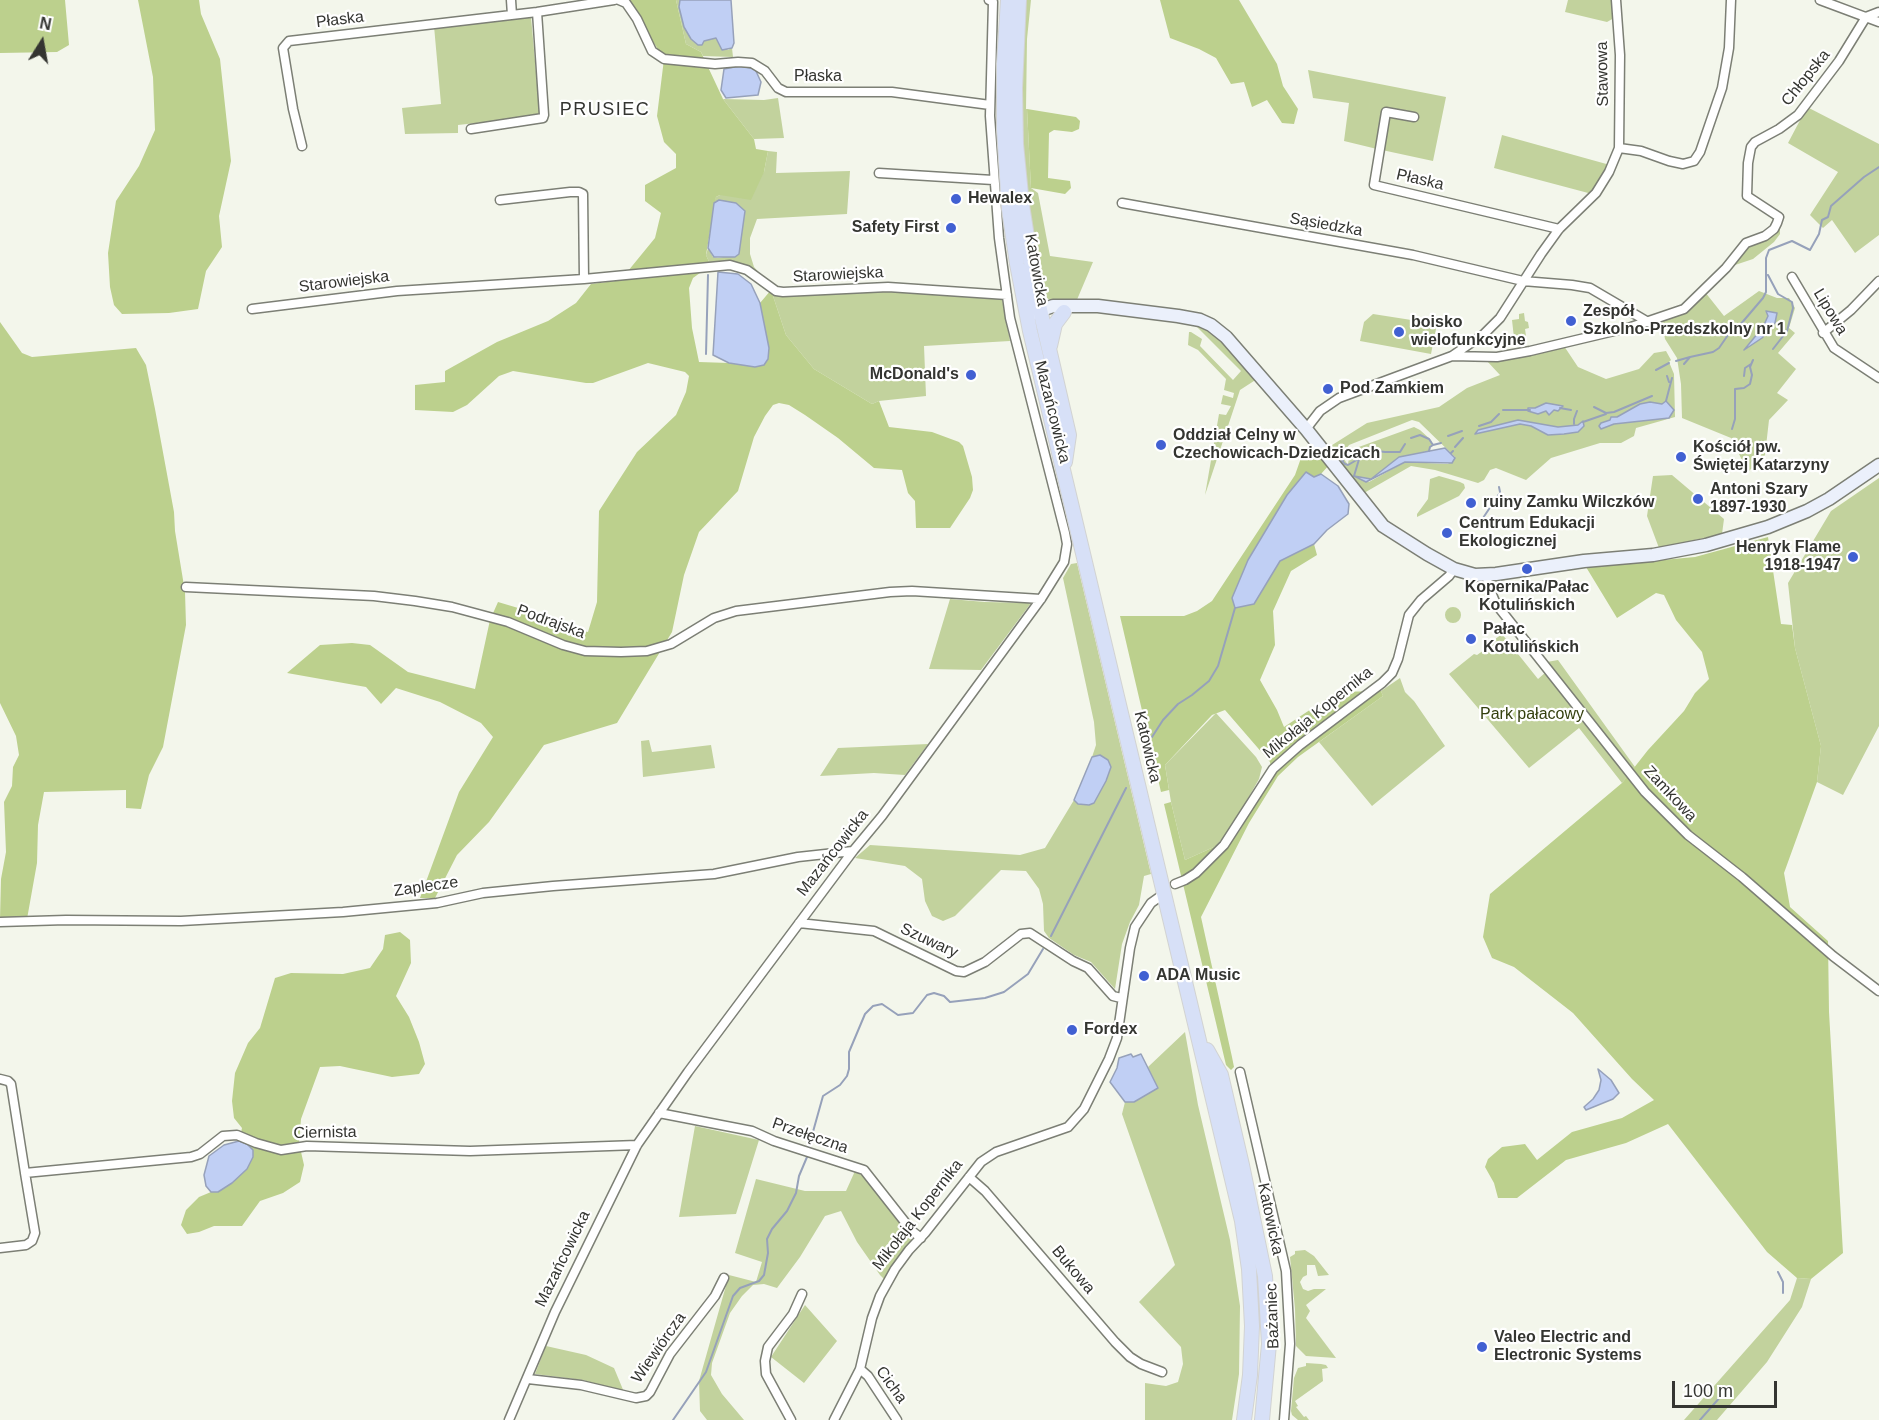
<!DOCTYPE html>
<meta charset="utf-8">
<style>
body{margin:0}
#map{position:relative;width:1879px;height:1420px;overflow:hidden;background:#f3f6eb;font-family:Helvetica,sans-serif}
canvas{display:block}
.north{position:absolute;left:12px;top:12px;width:60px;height:60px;-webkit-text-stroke:4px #fff;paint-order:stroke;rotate:11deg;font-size:16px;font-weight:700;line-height:24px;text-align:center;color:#343531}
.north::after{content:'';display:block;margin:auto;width:21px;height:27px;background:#343531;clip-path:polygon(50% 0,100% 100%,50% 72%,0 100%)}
.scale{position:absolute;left:1672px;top:1381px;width:105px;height:27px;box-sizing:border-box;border:3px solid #343531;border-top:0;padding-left:8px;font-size:18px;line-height:21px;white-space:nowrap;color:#343531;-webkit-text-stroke:4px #fff;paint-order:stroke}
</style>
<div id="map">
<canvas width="1879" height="1420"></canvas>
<div class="north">N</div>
<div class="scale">100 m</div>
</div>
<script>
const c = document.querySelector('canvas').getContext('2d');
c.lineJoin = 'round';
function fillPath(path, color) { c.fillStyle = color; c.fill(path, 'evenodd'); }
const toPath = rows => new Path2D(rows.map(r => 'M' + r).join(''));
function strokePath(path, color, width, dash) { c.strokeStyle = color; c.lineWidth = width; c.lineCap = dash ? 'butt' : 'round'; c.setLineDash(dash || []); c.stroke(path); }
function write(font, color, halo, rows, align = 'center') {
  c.font = font + ' Helvetica,sans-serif'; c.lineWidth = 4.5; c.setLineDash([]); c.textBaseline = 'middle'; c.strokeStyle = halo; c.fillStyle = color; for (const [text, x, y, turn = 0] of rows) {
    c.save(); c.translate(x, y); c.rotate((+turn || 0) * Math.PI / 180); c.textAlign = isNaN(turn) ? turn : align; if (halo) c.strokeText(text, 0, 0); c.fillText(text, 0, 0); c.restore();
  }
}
const green = toPath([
 [676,0,680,0,679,7,704,41,717,38,728,50,732,48,733,57,703,56,701,52,686,44],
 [1025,0,1031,0,1027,39,1026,109,1027,109,1031,188,1038,193,1050,256,1093,262,1076,302,1051,301,1043,295,1026,190,1020,106],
 [1568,0,1614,0,1614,18,1607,22,1565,12],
 [531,17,540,116,458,125,458,133,405,134,402,108,441,104,434,26],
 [1308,70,1446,97,1433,161,1382,150,1388,115,1416,121,1417,116,1384,109,1377,149,1344,141,1349,103,1313,98],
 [778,98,784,138,754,139,723,99,764,100],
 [1807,107,1879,144,1879,235,1855,253,1832,220,1823,228,1810,215,1838,172,1788,143],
 [1502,135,1610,165,1592,194,1494,168],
 [768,151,777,152,776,173,850,171,847,214,757,219,750,238,750,254,754,267,764,278,756,274,710,264,706,255,708,248,713,257,718,258,739,254,745,211,716,201,714,203,716,197,720,195,764,172],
 [1780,225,1780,234,1774,242,1753,259,1732,266,1746,248,1775,235],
 [771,290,782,296,879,291,1002,299,1010,341,924,346,926,396,879,401,872,404,814,369,786,335],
 [1759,291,1777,298,1789,298,1795,308,1789,328,1795,333,1778,353,1796,369,1777,393,1788,400,1769,420,1765,455,1748,472,1731,438,1682,418,1681,384,1677,358,1665,339,1662,321,1691,308,1705,292,1724,316],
 [1524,313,1525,321,1528,322,1529,328,1525,329,1526,336,1514,338,1512,320,1519,319,1519,314],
 [1373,314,1437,324,1431,354,1360,341,1364,322],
 [1196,326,1203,328,1223,342,1257,379,1240,390,1205,495,1219,414,1226,415,1231,406,1221,404,1223,395,1233,398,1234,393,1224,390,1226,379,1198,350,1188,345,1189,332,1191,332,1202,339,1200,346,1233,380,1241,371],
 [1564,346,1578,367,1606,379,1639,369,1654,353,1666,351,1671,360,1669,362,1674,374,1675,417,1636,428,1634,436,1621,443,1600,443,1551,458,1526,480,1496,468,1490,470,1484,480,1478,483,1435,470,1411,466,1364,493,1329,447,1367,423,1439,407,1467,388,1500,375,1486,360],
 [1412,420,1419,422,1455,457,1448,464,1405,462,1369,482,1357,478,1369,478,1371,480,1399,457,1429,451,1430,447,1433,445,1431,440,1420,430,1414,427,1356,448,1349,456,1348,465,1342,456,1349,445],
 [1672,475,1724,519,1722,534,1659,548,1647,516,1653,476],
 [1439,476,1460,482,1464,484,1465,488,1459,496,1417,517,1417,514,1428,499,1430,479],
 [1879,478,1879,726,1843,795,1817,782,1821,746,1795,648,1788,583,1831,511],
 [1077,563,1151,874,1144,876,1139,905,1130,922,1122,944,1115,989,1091,962,1074,955,1049,938,1044,931,1043,904,1039,889,1026,871,1001,870,955,916,943,921,932,916,925,901,922,879,905,866,855,858,870,845,1020,855,1045,848,1074,800,1078,804,1094,803,1111,767,1100,755,1092,757,1096,745,1094,722,1063,578,1071,564],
 [950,599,985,602,1031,603,981,670,929,669],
 '1445 615a8 8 0 1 1 16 0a8 8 0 1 1-16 0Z',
 [1502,634,1538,679,1546,672,1627,777,1622,783,1579,728,1529,768,1449,674,1474,654,1477,655,1487,648,1487,645],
 [1558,660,1635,767,1632,770,1547,662],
 [1400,678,1405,692,1414,701,1445,746,1372,806,1319,742,1383,696,1381,691],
 [1216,713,1256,757,1262,767,1259,779,1231,828,1216,846,1185,860,1171,802,1165,765],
 [649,740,652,752,711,745,715,768,643,777,641,741],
 [928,744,905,775,874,773,820,776,838,748],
 [1185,1032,1198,1105,1230,1240,1240,1306,1239,1374,1232,1420,1145,1420,1145,1383,1166,1386,1178,1382,1183,1364,1181,1347,1139,1302,1175,1265,1122,1114,1125,1102,1134,1102,1157,1088,1148,1067],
 [695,1126,759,1140,736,1214,679,1217],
 [855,1171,866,1178,912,1239,884,1279,880,1275,857,1242,841,1211,825,1216,800,1257,777,1288,764,1284,753,1285,742,1296,730,1313,712,1363,711,1375,722,1394,744,1420,707,1420,700,1411,699,1381,729,1275,756,1282,762,1262,735,1253,756,1179,805,1191,846,1191],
 [1305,1250,1314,1256,1329,1275,1318,1276,1315,1265,1307,1265,1307,1275,1303,1277,1300,1282,1303,1289,1308,1291,1314,1289,1326,1289,1306,1305,1310,1311,1306,1318,1336,1358,1306,1356,1296,1346,1295,1309,1290,1257,1295,1254,1295,1251],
 [1797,1278,1811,1279,1802,1307,1767,1362,1717,1420,1684,1420,1790,1300],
 [805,1305,837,1341,804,1383,771,1357],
 [546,1346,586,1355,614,1368,624,1392,583,1380,535,1374],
 [1306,1363,1321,1364,1326,1365,1328,1368,1322,1369,1323,1381,1295,1401,1298,1406,1296,1407,1304,1417,1306,1416,1309,1420,1298,1420,1292,1415,1291,1411,1294,1378,1298,1368,1306,1366]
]);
const forest = toPath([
 [0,0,65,0,69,45,57,52,0,53],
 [138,0,199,0,201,14,220,59,231,161,219,216,222,247,206,271,198,309,169,313,122,314,114,305,110,287,108,253,116,201,139,166,155,130,153,77],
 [627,0,676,0,686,44,701,52,723,99,754,139,756,149,768,151,764,172,751,200,720,195,716,197,706,255,710,264,628,271,655,238,661,213,645,201,645,185,676,168,676,154,664,142,657,116,664,59],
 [1160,0,1239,0,1277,64,1283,86,1298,109,1294,124,1282,123,1267,100,1252,107,1244,82,1231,84,1216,58,1199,49,1170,38],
 [1027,109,1076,117,1080,121,1079,129,1072,132,1054,130,1049,133,1048,178,1070,181,1071,188,1065,194,1031,188],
 [704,270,693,278,689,288,692,328,699,362,729,363,755,367,769,348,760,303,771,290,786,335,814,369,872,404,879,401,889,427,932,432,959,442,963,446,972,477,973,490,970,498,950,528,916,528,915,501,908,493,902,470,874,468,838,438,805,415,789,405,779,403,773,405,765,416,754,437,738,491,699,532,684,575,672,632,617,723,544,745,489,822,457,855,435,898,420,898,459,792,493,737,481,723,440,702,396,688,381,704,366,687,287,673,320,645,352,643,370,645,408,672,475,689,490,620,498,602,545,616,560,626,588,632,597,602,599,511,637,452,676,415,686,392,689,376,685,372,648,363,593,383,586,383,513,371,499,376,467,405,453,412,415,410,415,385,445,382,445,371,497,342,548,321,576,303,591,284],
 [0,322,22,353,32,357,136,348,146,365,155,409,174,512,175,531,185,592,186,625,163,747,149,775,141,809,126,808,126,790,44,792,38,825,37,863,27,919,0,919,1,879,6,852,4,802,12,786,13,767,19,755,16,736,0,703],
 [1312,444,1329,465,1321,474,1314,477,1306,472,1287,495,1248,560,1254,604,1280,561,1314,544,1317,555,1291,571,1273,611,1275,645,1260,680,1277,710,1284,727,1337,692,1381,691,1383,696,1298,757,1278,776,1249,823,1201,917,1232,1057,1234,1067,1231,1070,1226,1065,1164,804,1171,802,1185,860,1216,846,1226,849,1240,830,1272,775,1270,762,1225,710,1212,715,1165,765,1169,790,1161,792,1120,616,1184,616,1197,611,1212,601,1295,475,1301,458],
 [1768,537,1781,624,1792,625,1795,648,1821,746,1817,782,1784,873,1790,907,1828,941,1829,1012,1843,1253,1811,1279,1797,1278,1767,1252,1668,1124,1626,1143,1566,1160,1517,1198,1498,1198,1494,1183,1485,1167,1488,1159,1502,1147,1525,1144,1537,1160,1572,1132,1622,1118,1654,1100,1632,1079,1573,1013,1514,967,1492,958,1483,937,1490,894,1622,783,1648,750,1684,711,1695,693,1709,679,1702,652,1676,620,1664,595,1656,593,1617,618,1586,567,1695,557],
 [400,932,410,940,411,963,396,996,409,1017,419,1042,425,1064,419,1074,392,1077,340,1066,320,1067,301,1119,299,1143,304,1165,300,1182,283,1193,260,1201,242,1226,214,1226,199,1232,187,1234,181,1225,186,1210,199,1197,211,1192,218,1192,247,1169,247,1144,239,1141,242,1128,234,1118,232,1101,235,1073,248,1043,260,1028,275,978,291,973,343,974,370,968,383,949,385,935]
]);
const water = toPath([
 [680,0,731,0,734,43,732,48,722,50,716,38,704,41,702,45,698,45,691,39,684,27,679,7,680,0],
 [740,66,755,69,761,82,758,95,726,98,721,90,724,69,740,66],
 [719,200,736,203,745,211,739,254,735,257,714,257,708,248,714,203,719,200],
 [718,272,738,274,751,284,760,303,769,348,768,359,764,365,755,367,729,363,713,355,718,272],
 [1766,311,1777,313,1775,323,1762,338,1744,350,1763,327,1768,316,1766,311],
 [1666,401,1674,410,1669,418,1614,424,1601,429,1599,426,1601,423,1610,420,1611,417,1617,417,1640,404,1650,402,1662,404,1666,401],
 [1546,403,1563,406,1558,411,1554,410,1549,415,1546,411,1538,414,1528,411,1528,408,1535,408,1546,403],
 [1518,420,1558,427,1578,425,1583,421,1584,426,1578,432,1564,434,1548,435,1531,426,1520,424,1475,434,1478,430,1518,420],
 [1445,448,1455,458,1452,463,1405,462,1366,482,1354,476,1371,479,1399,457,1445,448],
 [1306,472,1314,477,1321,474,1338,486,1349,504,1348,514,1327,530,1314,544,1280,561,1254,604,1235,608,1232,598,1248,560,1287,495,1306,472],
 [1100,755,1108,760,1111,767,1106,781,1094,803,1089,805,1078,804,1074,800,1092,757,1100,755],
 [1131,1054,1133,1057,1141,1054,1158,1088,1134,1102,1125,1102,1110,1082,1117,1068,1119,1058,1131,1054],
 [1598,1069,1611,1080,1619,1093,1613,1099,1586,1110,1584,1107,1593,1099,1599,1090,1601,1080,1598,1069],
 [239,1141,247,1144,253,1150,253,1157,247,1169,232,1183,218,1192,211,1192,206,1186,204,1175,209,1156,224,1145,239,1141]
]);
const stream = toPath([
 [1768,275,1778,294,1792,302,1793,308,1787,331,1773,349],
 [706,354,708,275],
 [1676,361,1690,357],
 [1684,364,1690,357,1713,352,1719,348,1728,335,1734,332,1763,298,1766,292,1766,258,1769,250,1792,241,1810,250,1819,234,1822,220,1828,217,1831,206,1864,177,1879,167],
 [1656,370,1669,363],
 [1667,376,1669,382],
 [1744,376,1745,368,1751,364],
 [1666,401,1672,378],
 [1594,407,1606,413,1614,412,1652,396],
 [1560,408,1571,410],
 [1503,410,1530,410],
 [1583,422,1606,414],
 [1574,424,1574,419,1577,411],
 [1479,426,1491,422,1499,414],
 [1732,429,1735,419,1735,389,1744,388,1750,384,1752,375,1750,367,1753,360],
 [1448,436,1462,431],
 [1411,438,1420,435,1429,439,1433,445,1441,443],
 [1455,447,1463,438],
 [1429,451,1430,447,1433,445],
 [1451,453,1453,451],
 [1343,461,1341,460,1345,464,1348,465,1360,458],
 [1354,476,1360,456,1364,452,1370,450,1385,452,1400,452,1405,444],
 [1499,487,1500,492],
 [1483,518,1499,494],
 [1152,737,1163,720,1178,704,1192,695,1209,681,1218,666,1235,608],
 [1051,936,1126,788],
 [809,1146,823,1096,840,1085,847,1076,849,1069,849,1052,865,1014,873,1006,882,1004,898,1015,913,1013,927,995,934,993,944,996,950,1002,985,998,1004,992,1028,974,1043,949],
 [1778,1272,1783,1282,1783,1293],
 [673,1420,706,1372,733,1296,740,1288,759,1281,764,1275,768,1253,767,1239,772,1229,787,1211,796,1193,799,1176,807,1157],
 [1700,1420,1729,1387]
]);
const street = toPath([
 [511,0,512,15],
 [619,0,626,3,637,19,652,51,664,59,715,64,738,62,752,63,765,71,778,88,786,92,892,92,990,105],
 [1616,0,1620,55,1619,148],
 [1820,0,1879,22],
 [1414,117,1386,112,1374,185,1559,229],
 [471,129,543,118,544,115,537,12],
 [302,146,293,109,283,48,289,41,537,12,614,0],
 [879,173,993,180],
 [500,200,570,192,579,192,583,194,584,279],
 [1122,203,1413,255,1523,281,1572,285,1590,288,1648,322],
 [1792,277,1834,348,1879,378],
 [252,309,397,291,584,279,730,265,747,270,776,291,783,292,888,287,1007,295],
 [1823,333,1851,310,1879,281],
 [1452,356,1497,357,1530,351,1631,327,1684,309,1726,268,1746,243,1765,236,1774,229,1777,223,1779,217,1747,196,1748,163,1751,147,1755,142,1779,129,1798,115,1839,61,1866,17,1879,12],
 [1306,429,1320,411,1339,398,1452,356,1484,334,1500,318,1541,254,1559,229,1596,193,1609,172,1619,148,1641,151,1669,161,1683,164,1694,161,1700,152,1722,88,1729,48,1731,0],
 [1487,575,1488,585,1496,604,1645,792,1688,835,1742,877,1833,956,1879,991],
 [186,587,374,596,415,601,452,607,508,622,563,645,585,651,621,652,647,651,671,644,714,618,736,611,890,592,912,591,1041,599],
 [1175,884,1185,880,1196,873,1224,845,1273,769,1300,745,1382,683,1392,673,1398,659,1409,615,1421,600,1449,576,1454,569],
 [0,922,66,920,181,921,343,912,437,903,483,893,553,886,714,874,798,857,853,851],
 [799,923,874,931,956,971,964,972,985,962,1021,934,1030,933,1073,961,1088,968,1113,996,1121,998],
 [1240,1072,1286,1271,1290,1344,1284,1420],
 [0,1079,8,1081,11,1084,25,1173],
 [659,1113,752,1131,774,1141,864,1170,912,1231,921,1238],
 [969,1177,985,1191,1115,1342,1130,1357,1141,1364,1162,1372],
 [0,1248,26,1245,32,1241,35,1233,25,1173,191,1157,200,1154,223,1136,237,1135,256,1143,281,1150,307,1146,470,1151,637,1145],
 [860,1369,868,1376,897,1420],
 [528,1379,581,1385,636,1398,646,1396,650,1392,670,1354,715,1296,724,1278],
 [509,1420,555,1312,637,1145,688,1072,853,851,882,816,1041,599,1064,562,1067,544,1065,533,1010,318,999,238,990,116,993,2,989,0],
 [791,1420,766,1374,765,1361,768,1347,793,1314,802,1294],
 [834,1420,860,1369,872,1318,880,1296,895,1269,909,1250,925,1233,981,1162,996,1152,1068,1127,1084,1109,1109,1059,1117,1038,1130,948,1135,927,1151,903,1165,893]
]);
const secondary = toPath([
 [1033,313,1053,306,1098,306,1178,316,1200,320,1211,325,1226,337,1306,429,1383,526,1427,554,1454,569,1475,575,1496,574,1584,561,1653,555,1706,545,1768,527,1807,511,1829,499,1879,465]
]);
const primary = toPath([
 [1008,0,1004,64,1004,129,1009,209,1017,264,1030,331,1242,1221,1249,1269,1252,1326,1250,1375,1244,1420],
 [1019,0,1015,88,1016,144,1022,205,1035,288,1069,435,1065,462],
 [1050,346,1055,324,1064,312],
 [1207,1050,1221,1075,1242,1165,1265,1276,1269,1344,1262,1420]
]);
const markers = [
 [956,199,6,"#4160d2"],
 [951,228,6,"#4160d2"],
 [1571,321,6,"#4160d2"],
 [1399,332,6,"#4160d2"],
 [971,375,6,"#4160d2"],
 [1328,389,6,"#4160d2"],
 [1161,445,6,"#4160d2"],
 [1681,457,6,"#4160d2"],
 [1698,499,6,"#4160d2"],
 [1471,503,6,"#4160d2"],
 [1447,533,6,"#4160d2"],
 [1853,557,6,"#4160d2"],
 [1527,569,6,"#4160d2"],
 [1471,639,6,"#4160d2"],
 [1144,976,6,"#4160d2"],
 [1072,1030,6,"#4160d2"],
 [1482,1347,6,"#4160d2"]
];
const streetNames = [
 ["Płaska",340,20,-7],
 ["Stawowa",1603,74,-91],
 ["Płaska",818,77],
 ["Chłopska",1806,78,-51],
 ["Płaska",1420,180,13],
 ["Sąsiedzka",1326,225,10],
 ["Katowicka",1036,270,80],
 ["Starowiejska",838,275,-3],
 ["Starowiejska",344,282,-7],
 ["Lipowa",1830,312,59],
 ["Mazańcowicka",1052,412,76],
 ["Podrajska",551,622,20],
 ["Mikołaja Kopernika",1318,713,-39],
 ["Katowicka",1147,747,77],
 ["Zamkowa",1670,794,47],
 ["Mazańcowicka",833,853,-52],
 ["Zaplecze",426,887,-8],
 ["Szuwary",929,941,25],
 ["Ciernista",325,1133,-1],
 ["Przełęczna",810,1136,19],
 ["Mikołaja Kopernika",918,1215,-52],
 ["Katowicka",1270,1219,78],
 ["Mazańcowicka",563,1259,-64],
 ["Bukowa",1073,1270,50],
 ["Bażaniec",1273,1316,-92],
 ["Wiewiórcza",659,1348,-55],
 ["Cicha",891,1385,54]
];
const poiNames = [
 ["Hewalex",968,199],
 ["Safety First",939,228,"right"],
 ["Zespół",1583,312],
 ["Szkolno-Przedszkolny nr 1",1583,330],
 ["boisko",1411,323],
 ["wielofunkcyjne",1411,341],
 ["McDonald's",959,375,"right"],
 ["Pod Zamkiem",1340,389],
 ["Oddział Celny w",1173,436],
 ["Czechowicach-Dziedzicach",1173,454],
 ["Kościół pw.",1693,448],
 ["Świętej Katarzyny",1693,466],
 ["Antoni Szary",1710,490],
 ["1897-1930",1710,508],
 ["ruiny Zamku Wilczków",1483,503],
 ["Centrum Edukacji",1459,524],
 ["Ekologicznej",1459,542],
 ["Henryk Flame",1841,548,"right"],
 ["1918-1947",1841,566,"right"],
 ["Kopernika/Pałac",1527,588,"center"],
 ["Kotulińskich",1527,606,"center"],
 ["Pałac",1483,630],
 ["Kotulińskich",1483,648],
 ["ADA Music",1156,976],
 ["Fordex",1084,1030],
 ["Valeo Electric and",1494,1338],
 ["Electronic Systems",1494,1356]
];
const parkNames = [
 ["Park pałacowy",1532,715]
];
const neighbourhoodNames = [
 ["PRUSIEC",605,110]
];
fillPath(green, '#c2d29d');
fillPath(forest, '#bcd08d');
fillPath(water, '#c0cff4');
strokePath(water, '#96a1ba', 1.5);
strokePath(stream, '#96a1ba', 2);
strokePath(street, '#7c7f75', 11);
strokePath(secondary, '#7c7f75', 15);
strokePath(primary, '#d2d3d2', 16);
strokePath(street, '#fff', 8);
strokePath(secondary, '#ebf0fb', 12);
strokePath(primary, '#d7e0f7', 14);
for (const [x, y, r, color] of markers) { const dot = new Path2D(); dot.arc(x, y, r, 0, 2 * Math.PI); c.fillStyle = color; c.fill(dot); strokePath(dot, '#fff', 2); }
write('16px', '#343531', '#fff', streetNames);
write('bold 16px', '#343531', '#fff', poiNames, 'left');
write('16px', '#34400e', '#fff', parkNames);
c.letterSpacing = '1.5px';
write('18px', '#343531', '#fff', neighbourhoodNames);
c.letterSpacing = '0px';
</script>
